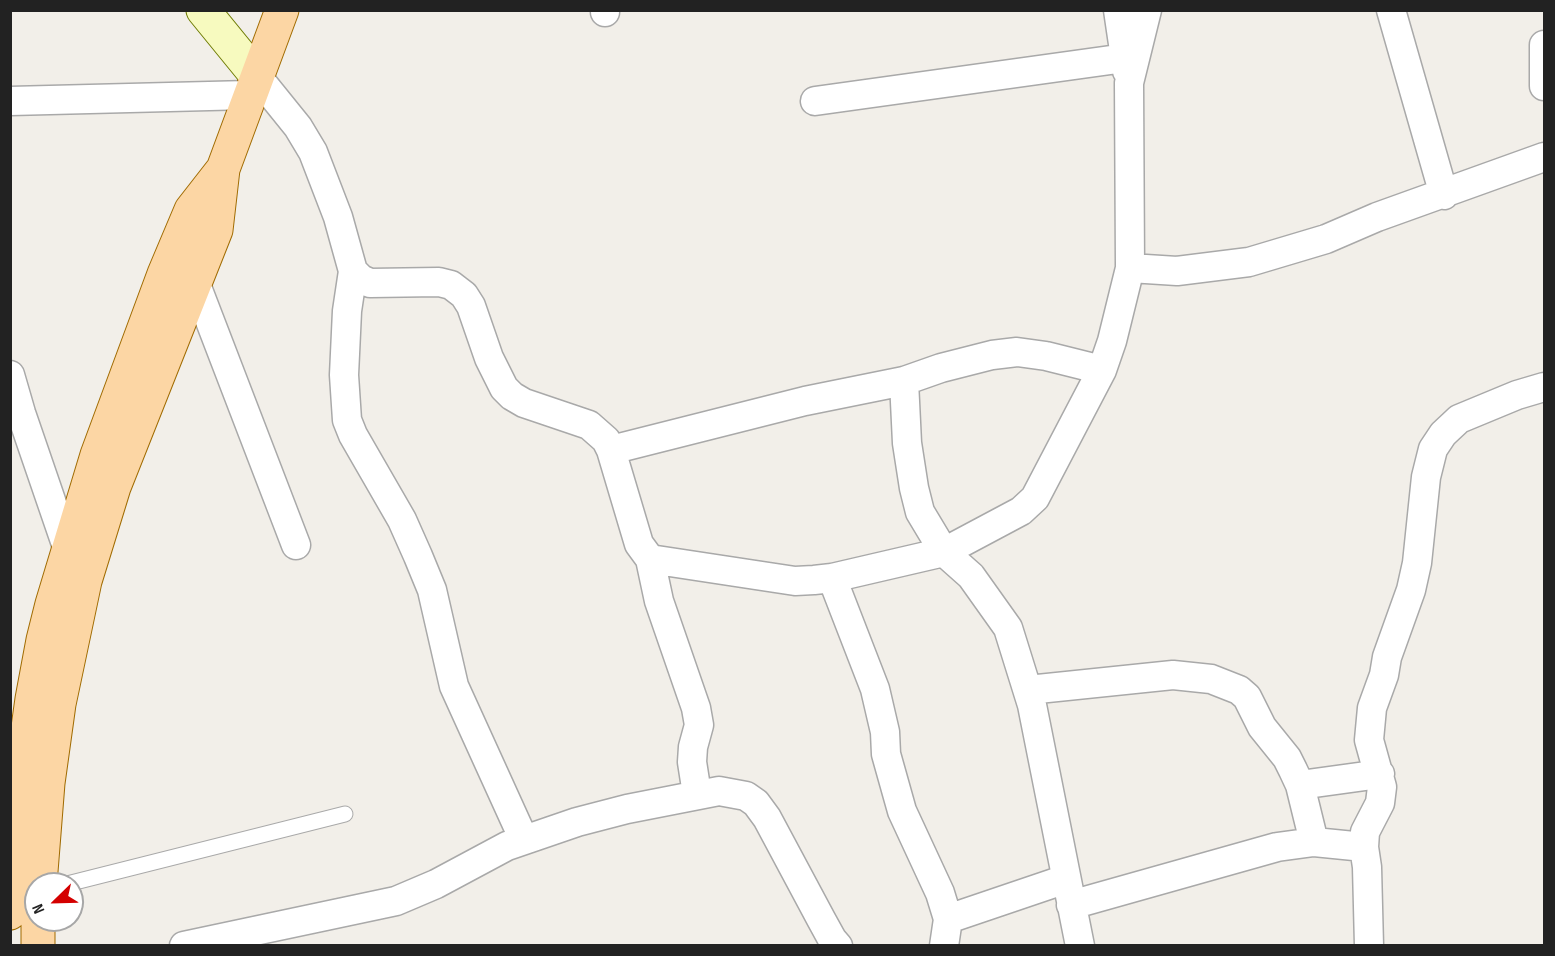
<!DOCTYPE html>
<style>
body{margin:0}
#map{position:relative;width:1555px;height:956px;overflow:hidden;background:#f2efe9;font-family:"Sofia Sans Condensed",sans-serif}
canvas{display:block}
.frame{position:absolute;inset:0;border:12px solid #222;pointer-events:none}
.north{position:absolute;left:24px;top:872px;width:60px;height:60px;box-sizing:border-box;background:#fff;border:2px solid #a7a7a7;border-radius:50%;rotate:247deg;font-size:16px;font-weight:700;line-height:24px;text-align:center;color:#222}
.north::after{content:'';display:block;margin:auto;width:21px;height:27px;background:#d40000;clip-path:polygon(50% 0,100% 100%,50% 72%,0 100%)}
</style>
<div id="map">
<canvas width="1555" height="956"></canvas>
<div class="frame"></div>
<div class="north">N</div>
</div>
<script>
const c = document.querySelector('canvas').getContext('2d');
c.lineJoin = 'round';
const toPath = rows => new Path2D(rows.map(r => 'M' + r).join(''));
function strokePath(path, color, width, dash) { c.strokeStyle = color; c.lineWidth = width; c.lineCap = dash ? 'butt' : 'round'; c.setLineDash(dash || []); c.stroke(path); }
const lane = toPath([
 [67,884,345,814]
]);
const street = toPath([
 [605,10,605,12],
 [1118,10,1127,71],
 [1391,10,1444,195],
 [1544,45,1544,86],
 [256,75,298,127,313,152,338,217,353,271,361,279,370,283,439,282,451,285,464,295,471,306,489,358,504,388,512,396,524,403,589,425,606,440,611,450,639,544,650,559,659,601,696,708,699,725,693,747,692,762,697,794],
 [10,101,249,95],
 [815,101,1125,58],
 [1130,268,1177,271,1249,262,1326,239,1377,217,1544,157],
 [353,271,347,311,344,375,347,420,353,435,402,520,418,556,432,590,454,686,524,840],
 [195,282,296,545],
 [10,375,21,413,68,550],
 [611,450,805,401,904,381,941,368,992,355,1017,352,1046,356,1102,370],
 [650,559,795,581,814,580,832,578,944,552,920,512,914,488,907,443,904,381],
 [832,578,875,689,885,732,886,754,902,811,940,893,948,919,944,946],
 [1028,690,1173,675,1211,679,1239,690,1247,697,1262,727,1287,758,1293,770,1300,785,1314,842],
 [1300,785,1380,774],
 [1071,905,1277,847,1314,842,1364,847],
 [948,919,1066,879],
 [184,946,396,901,436,884,507,846,577,822,627,809,719,791,746,796,756,803,767,818,821,919,832,939,838,946],
 [1080,946,1032,705,1008,628,971,576,944,552,1021,511,1035,498,1102,370,1112,341,1130,268,1129,83,1147,10],
 [1369,946,1367,867,1364,847,1365,832,1380,803,1382,787,1369,740,1372,708,1384,675,1387,657,1411,590,1417,563,1426,477,1433,449,1443,434,1459,419,1517,395,1544,387]
]);
const secondary = toPath([
 [203,10,256,75]
]);
const primary = toPath([
 [40,884,48,783,59,704,85,581,114,487,216,230,223,169,282,10],
 [10,913,20,785,32,699,43,640,52,604,97,455,164,274,191,210,223,169],
 [38,946,38,920]
]);
strokePath(lane, '#a9a9a9', 17);
strokePath(street, '#a9a9a9', 31);
strokePath(secondary, '#707d05', 35);
strokePath(primary, '#a06b00', 35);
strokePath(lane, '#fff', 15);
strokePath(street, '#fff', 28);
strokePath(secondary, '#f7fabf', 33);
strokePath(primary, '#fcd6a4', 33);
</script>
